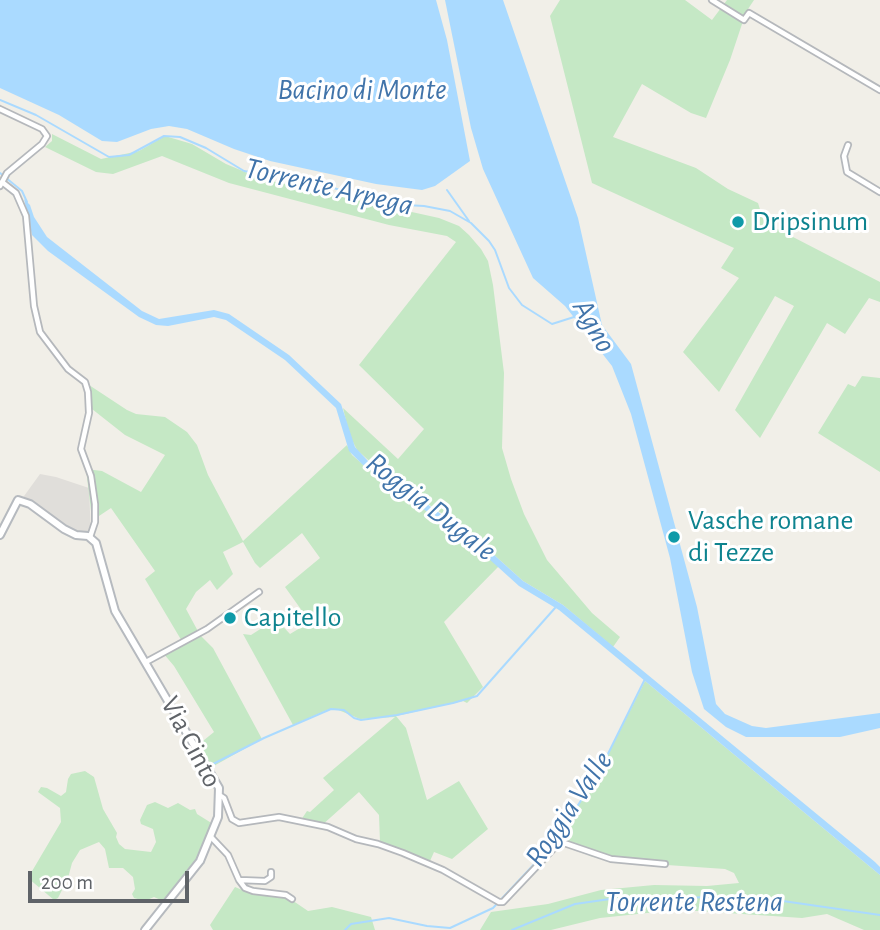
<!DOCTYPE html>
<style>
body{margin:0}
#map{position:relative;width:880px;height:930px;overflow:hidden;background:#f1efe8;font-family:"Alegreya Sans",sans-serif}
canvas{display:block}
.scale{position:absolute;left:28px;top:871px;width:161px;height:32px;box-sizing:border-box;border:4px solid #5f6368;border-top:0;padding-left:9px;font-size:21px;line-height:24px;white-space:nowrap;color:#5f6368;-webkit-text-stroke:5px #fff;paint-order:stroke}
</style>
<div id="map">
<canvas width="880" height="930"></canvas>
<div class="scale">200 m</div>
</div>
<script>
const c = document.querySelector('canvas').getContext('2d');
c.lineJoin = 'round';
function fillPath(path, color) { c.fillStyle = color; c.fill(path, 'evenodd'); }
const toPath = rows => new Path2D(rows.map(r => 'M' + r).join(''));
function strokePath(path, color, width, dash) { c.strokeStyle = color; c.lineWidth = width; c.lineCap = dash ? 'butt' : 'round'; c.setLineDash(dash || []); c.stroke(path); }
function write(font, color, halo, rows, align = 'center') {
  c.font = font + ' "Alegreya Sans",sans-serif'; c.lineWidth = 6; c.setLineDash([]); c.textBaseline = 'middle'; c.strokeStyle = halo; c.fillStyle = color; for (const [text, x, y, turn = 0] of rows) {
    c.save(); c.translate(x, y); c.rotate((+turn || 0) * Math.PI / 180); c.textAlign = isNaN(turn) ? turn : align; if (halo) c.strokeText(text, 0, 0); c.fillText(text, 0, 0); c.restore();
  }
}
const industrial = toPath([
 [40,474,56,477,89,488,91,536,71,536,27,505,19,503]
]);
const green = toPath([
 [560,0,685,0,712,20,727,0,754,0,746,12,730,60,706,118,691,113,642,84,613,137,696,168,728,189,758,203,764,222,880,282,880,302,869,298,845,334,827,323,760,438,735,410,794,306,775,296,719,392,683,352,739,278,721,268,734,248,592,183,550,16],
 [52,134,101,159,139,151,165,136,192,144,226,164,262,179,439,218,459,226,469,235,481,249,488,261,493,285,504,373,502,448,511,479,524,514,547,560,592,613,620,637,613,647,563,605,523,581,482,544,450,519,384,474,357,450,349,434,343,408,398,459,424,429,359,365,456,242,447,236,389,225,229,183,162,156,113,174,96,172,45,147,52,141],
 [862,376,880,378,880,472,818,433,848,384,855,387],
 [89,385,127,410,136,414,165,417,187,432,197,445,208,475,243,541,347,445,352,455,380,479,446,524,499,566,444,622,483,687,467,703,463,701,396,716,406,728,427,800,459,781,488,829,452,859,434,852,430,861,380,842,379,815,359,792,321,826,301,820,307,811,310,812,334,790,323,778,395,717,360,719,336,709,327,710,293,725,243,634,251,635,276,619,290,634,310,622,285,587,320,558,302,533,260,568,255,563,243,542,223,552,233,574,217,590,210,580,196,592,186,609,200,635,213,648,262,739,212,767,198,745,214,732,174,666,163,653,183,643,145,579,155,571,111,508,99,516,91,536,91,511,86,469,102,471,141,492,165,455,125,435,92,409],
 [645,681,880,875,880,930,864,930,827,914,802,918,698,911,666,911,600,918,551,930,480,930,491,912,548,904,601,890,654,885,707,886,739,883,734,873,725,869,609,861,590,856,571,845,555,844,605,760],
 [85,771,94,777,103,809,117,833,116,837,119,844,125,849,151,852,156,842,153,829,141,824,140,820,147,805,155,802,168,808,178,803,190,810,195,809,197,814,213,824,193,867,163,901,154,897,145,901,134,898,132,894,135,889,133,877,123,868,109,868,105,849,99,842,80,850,72,863,68,878,58,898,54,900,28,878,61,822,60,808,38,792,41,787,47,788,61,796,66,792,68,779,71,774],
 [235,887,250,893,286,896,308,911,332,907,371,917,375,930,213,930,210,925]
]);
const water = toPath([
 [0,0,436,0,447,40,470,161,435,186,422,190,376,184,270,161,234,149,187,129,169,126,151,129,117,142,102,141,59,115,0,88],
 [445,0,503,0,578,218,602,325,631,364,697,607,716,704,725,714,752,726,766,728,880,713,880,728,840,737,746,737,726,727,704,709,692,672,670,558,631,414,612,366,565,306,533,278,483,169,471,128],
 [24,199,30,205,34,217,47,237,142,311,159,319,214,310,229,314,289,355,341,404,355,447,368,461,482,544,523,581,563,605,875,862,880,867,880,875,559,610,519,586,478,549,363,465,349,451,336,408,285,360,226,320,214,317,168,326,156,325,139,317,48,251,32,235]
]);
const stream = toPath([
 [0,100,36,115,109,157,129,155,164,136,180,137,206,148,244,171,320,184,388,204,424,206,450,211,471,223,489,241,495,250,509,288,522,305,552,324,574,317],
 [0,173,22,191,27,202],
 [447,190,469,221],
 [213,764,264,738,331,709,344,710,354,718,361,720,397,715,453,703,477,696,555,608],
 [345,930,351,924,389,918,427,926,450,928,493,908,554,843,599,772,645,679],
 [512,930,575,904,610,899,719,897,769,899,880,915]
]);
const street = toPath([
 [712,0,744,20,749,13,880,90],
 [0,109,42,129,47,136,42,144,7,173,0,186],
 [848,145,844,156,847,172,880,192],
 [2,182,16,193,26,216,34,306,40,332,68,369,85,382,88,392,89,413,81,449,91,476,95,504,95,522,90,537],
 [146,662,207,629,259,592],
 [221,796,224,798,232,819,239,823,279,817,328,827,356,839,378,844,403,853,443,870,499,902,503,902,556,846,564,843,611,859,665,864],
 [211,837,228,855,239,880,245,888,253,891,286,895,292,899],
 [240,880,265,881,271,877,271,872]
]);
const secondary = toPath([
 [0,535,18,500,30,504,64,529,76,535,88,536,96,543,115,611,219,788,218,817,200,861,145,930]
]);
const markers = [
 [738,222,7,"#0f9aa8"],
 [674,537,7,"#0f9aa8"],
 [230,618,7,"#0f9aa8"]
];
const cultureNames = [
 ["Dripsinum",752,222],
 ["Vasche romane",688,521],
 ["di Tezze",688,553],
 ["Capitello",244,618]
];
const streetNames = [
 ["Via Cinto",191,742,62]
];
const waterNames = [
 ["Bacino di Monte",362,90],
 ["Torrente Arpega",329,187,13],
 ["Agno",594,326,60],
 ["Roggia Dugale",431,507,38],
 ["Roggia Valle",569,809,-56],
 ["Torrente Restena",694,902]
];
fillPath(industrial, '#e0deda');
fillPath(green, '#c5e8c5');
fillPath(water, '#aadaff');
strokePath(stream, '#aadaff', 2);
strokePath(street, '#b5b8bc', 8);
strokePath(secondary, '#b6babf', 10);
strokePath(street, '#fff', 4.5);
strokePath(secondary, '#fff', 6);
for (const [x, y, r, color] of markers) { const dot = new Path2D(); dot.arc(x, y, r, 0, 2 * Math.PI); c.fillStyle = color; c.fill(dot); strokePath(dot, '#fff', 2.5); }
write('28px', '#0d838f', '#fff', cultureNames, 'left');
write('28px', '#5f6368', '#fff', streetNames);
write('italic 30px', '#4174aa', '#fff', waterNames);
</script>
